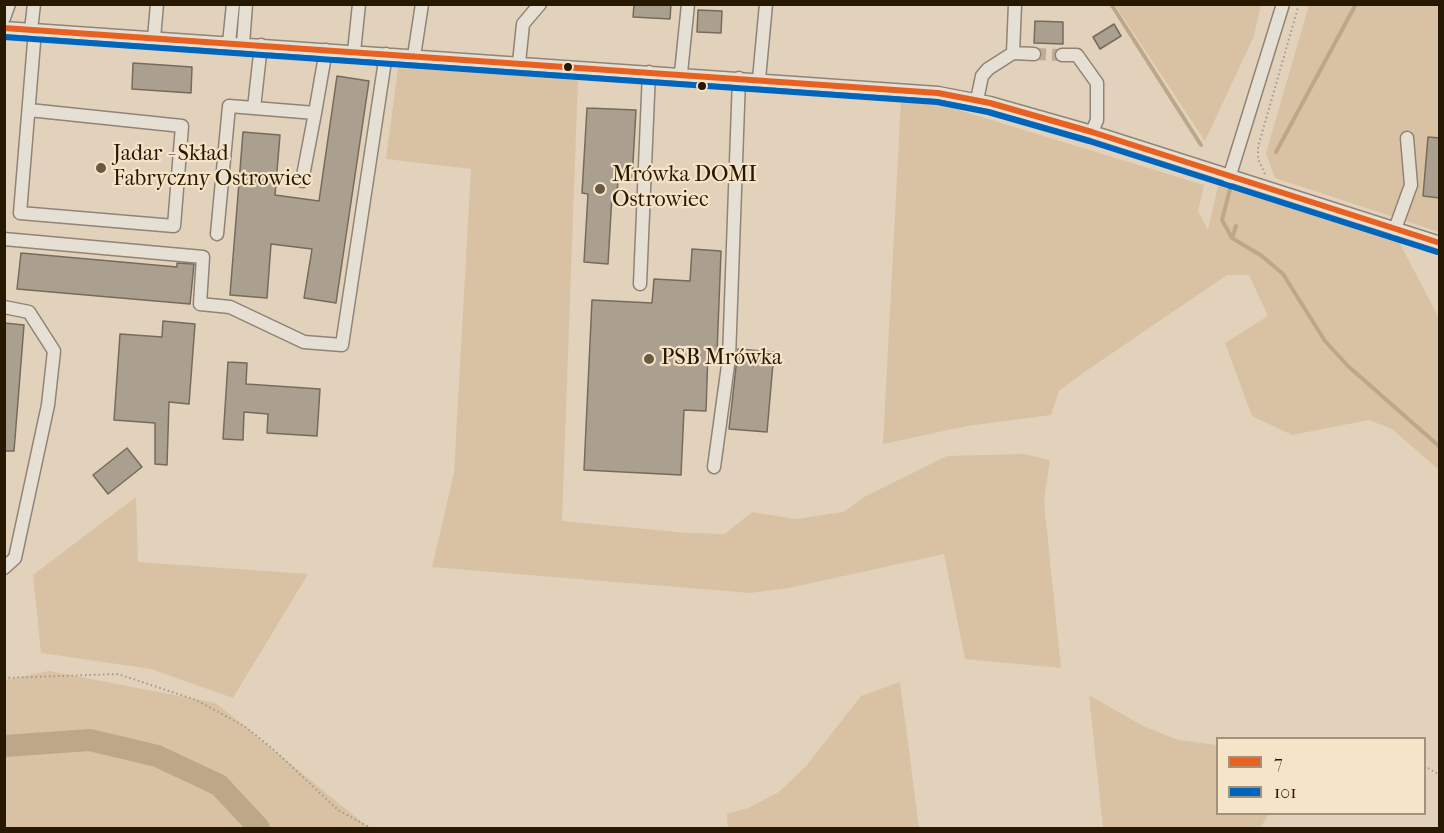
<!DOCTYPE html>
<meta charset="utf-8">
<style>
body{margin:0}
#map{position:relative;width:1444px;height:833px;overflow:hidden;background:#e2d2bb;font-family:"IM FELL French Canon",serif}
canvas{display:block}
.frame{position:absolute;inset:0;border:6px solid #271802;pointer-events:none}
.legend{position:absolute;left:1216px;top:737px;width:210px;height:78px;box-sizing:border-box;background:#f6e4c9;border:2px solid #a39279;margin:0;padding:8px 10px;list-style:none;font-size:18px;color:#271802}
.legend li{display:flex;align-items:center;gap:12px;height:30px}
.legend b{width:30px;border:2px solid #a39279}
</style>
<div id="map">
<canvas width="1444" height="833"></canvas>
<div class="frame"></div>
<ul class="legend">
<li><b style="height:8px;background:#e86120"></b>7</li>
<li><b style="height:8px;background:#0065bd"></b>101</li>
</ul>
</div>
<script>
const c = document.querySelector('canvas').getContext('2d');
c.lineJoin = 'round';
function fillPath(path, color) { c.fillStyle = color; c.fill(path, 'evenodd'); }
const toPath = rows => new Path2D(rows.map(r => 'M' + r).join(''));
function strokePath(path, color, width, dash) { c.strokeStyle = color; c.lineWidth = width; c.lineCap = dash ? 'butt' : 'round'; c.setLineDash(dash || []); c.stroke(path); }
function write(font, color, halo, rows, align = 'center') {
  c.font = font + ' "IM FELL French Canon",serif'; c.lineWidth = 4.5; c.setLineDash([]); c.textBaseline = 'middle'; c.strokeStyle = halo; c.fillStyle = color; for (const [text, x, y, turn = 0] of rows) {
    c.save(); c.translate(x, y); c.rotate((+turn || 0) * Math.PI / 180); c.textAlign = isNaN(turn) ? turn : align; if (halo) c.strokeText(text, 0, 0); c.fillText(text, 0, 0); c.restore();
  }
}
const green = toPath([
 [1115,5,1261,5,1254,36,1205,141],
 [1309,5,1439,5,1439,232,1275,178,1266,153],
 [398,68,578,78,562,521,687,533,725,534,752,512,796,519,843,512,866,496,947,456,1024,454,1050,460,1044,502,1061,668,965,659,944,554,789,588,750,593,432,567,454,473,471,169,386,159],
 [901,100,952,108,1204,185,1198,211,1208,230,1218,186,1397,238,1439,318,1439,470,1392,429,1369,420,1292,435,1252,416,1225,343,1268,316,1249,275,1227,275,1083,373,1059,391,1051,415,967,426,883,444],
 [136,497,138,562,308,574,233,698,151,669,41,653,33,575],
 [49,671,216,703,369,828,5,828,5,680],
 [900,682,919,828,728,828,727,814,748,808,779,792,806,766,861,696],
 [1089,695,1143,726,1178,740,1217,745,1218,814,1269,814,1260,828,1103,828]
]);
const stream = toPath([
 [1111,4,1201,145],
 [1276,152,1356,4],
 [1230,189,1222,220,1232,238],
 [1236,226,1232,238,1262,256,1283,274,1325,341,1348,366,1440,447]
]);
const river = toPath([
 [4,746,90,740,157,756,219,785,259,828]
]);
const building = toPath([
 [634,4,671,4,670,19,633,17,634,4],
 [698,10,722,11,721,33,697,32,698,10],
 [1035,21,1063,22,1063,44,1034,43,1035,21],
 [1114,24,1121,36,1100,49,1093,37,1114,24],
 [133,63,192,67,191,93,132,89,133,63],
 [337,76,369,81,336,303,304,298,312,249,271,244,267,298,230,295,243,132,280,135,275,195,319,201,337,76],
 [587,108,636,110,632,179,618,179,617,196,612,195,608,264,584,262,588,194,582,193,587,108],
 [1428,137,1440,138,1440,198,1423,196,1428,137],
 [692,249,721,251,717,353,708,352,706,411,684,410,681,475,584,470,592,300,652,303,654,279,690,281,692,249],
 [21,253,177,267,177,263,194,264,190,304,17,289,21,253],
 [163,321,195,324,189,404,169,402,167,465,155,464,155,423,114,420,120,334,162,337,163,321],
 [4,323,24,325,14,451,4,451,4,323],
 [738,349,774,352,767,432,729,429,738,349],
 [228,362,247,363,246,384,320,389,317,436,267,433,268,414,244,412,243,440,223,439,228,362],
 [127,448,142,467,108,494,93,475,127,448]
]);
const minorTunnel = toPath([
 [1034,54,1062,55]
]);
const path = toPath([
 [1265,174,1258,159,1258,147,1299,4],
 [4,678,118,674,196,700,244,726,273,749,338,810,371,828],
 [1424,766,1440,775]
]);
const minor = toPath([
 [4,18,9,4],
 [4,28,938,93,990,103,1092,132,1440,243],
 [31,30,34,4],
 [154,38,157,4],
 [229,43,233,4],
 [243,44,246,4],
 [261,45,254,108,315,113,326,50],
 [354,52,359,4],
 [1013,53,1015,4],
 [1062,55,1077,55,1097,83,1097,120,1092,132],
 [414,56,422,4],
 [519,63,523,24,540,4],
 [681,73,688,4],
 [759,79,766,4],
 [977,100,982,76,988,69,1013,53,1034,54],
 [29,110,182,126,174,226,20,213,35,30],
 [1229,178,1283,4],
 [302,181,315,113],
 [1395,229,1411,185,1407,138],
 [217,234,229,106,254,108],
 [4,239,203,257,200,304,230,307,304,342,342,345,386,54],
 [640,284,649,72],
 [4,307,29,312,54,351,48,405,15,558,4,568],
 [714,467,729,358,739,78]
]);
const bus1 = toPath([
 [4,28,938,93,990,103,1092,132,1440,243]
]);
const bus2 = toPath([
 [4,37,937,102,988,112,1089,141,1437,252]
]);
const markers = [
 [568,67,5,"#271802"],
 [702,86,5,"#271802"],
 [101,168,6,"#685943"],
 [600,189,6,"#685943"],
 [649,359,6,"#685943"]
];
const poiNames = [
 ["Jadar - Skład",113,155],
 ["Fabryczny Ostrowiec",113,180],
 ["Mrówka DOMI",612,176],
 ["Ostrowiec",612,201],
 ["PSB Mrówka",661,359]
];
fillPath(green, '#d8c2a3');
strokePath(stream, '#bca788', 4);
strokePath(river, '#bca788', 22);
fillPath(building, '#aba090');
strokePath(building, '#756b5c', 1.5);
strokePath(minorTunnel, '#bdad96', 12, [12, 6]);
strokePath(minor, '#8f8475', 15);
strokePath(path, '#a1998f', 2, [1.5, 3]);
strokePath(minor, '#e6dfd4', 12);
strokePath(bus1, '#e86120', 6);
strokePath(bus2, '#0065bd', 6);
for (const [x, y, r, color] of markers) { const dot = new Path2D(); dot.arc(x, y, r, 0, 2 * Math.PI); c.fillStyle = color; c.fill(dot); strokePath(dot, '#f6e4c9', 2); }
write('22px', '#271802', '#f6e4c9', poiNames, 'left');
</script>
